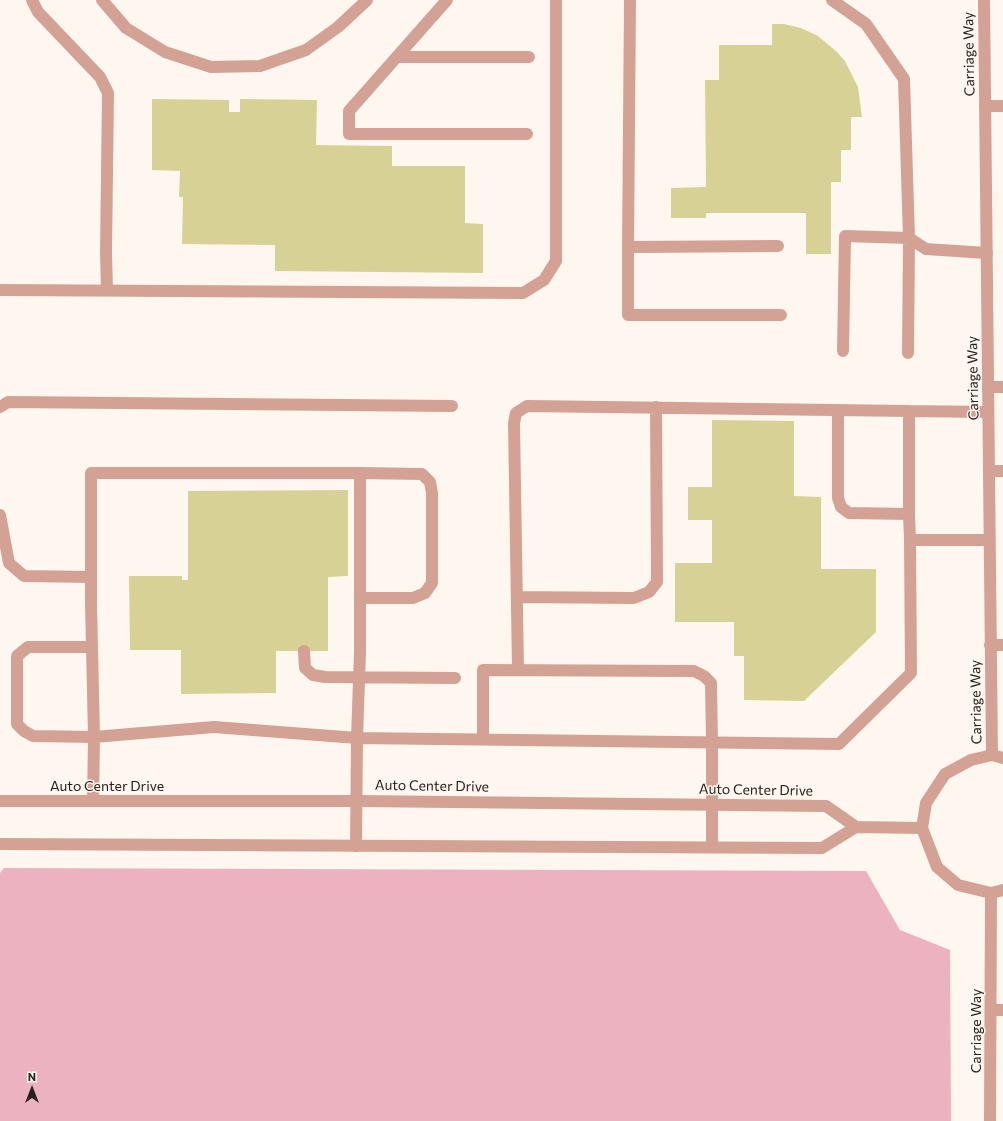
<!DOCTYPE html>
<style>
body{margin:0}
#map{position:relative;width:1003px;height:1121px;overflow:hidden;background:#fef7f0;font-family:Commissioner,sans-serif}
canvas{display:block}
.north{position:absolute;left:12px;top:1069px;width:40px;height:40px;-webkit-text-stroke:3px #fef7f0;paint-order:stroke;rotate:0deg;font-size:11px;font-weight:700;line-height:16px;text-align:center;color:#27211a}
.north::after{content:'';display:block;margin:auto;width:14px;height:18px;background:#27211a;clip-path:polygon(50% 0,100% 100%,50% 72%,0 100%)}
</style>
<div id="map">
<canvas width="1003" height="1121"></canvas>
<div class="north">N</div>
</div>
<script>
const c = document.querySelector('canvas').getContext('2d');
c.lineJoin = 'round';
function fillPath(path, color) { c.fillStyle = color; c.fill(path, 'evenodd'); }
const toPath = rows => new Path2D(rows.map(r => 'M' + r).join(''));
function strokePath(path, color, width, dash) { c.strokeStyle = color; c.lineWidth = width; c.lineCap = dash ? 'butt' : 'round'; c.setLineDash(dash || []); c.stroke(path); }
function write(font, color, halo, rows, align = 'center') {
  c.font = font + ' Commissioner,sans-serif'; c.lineWidth = 3; c.setLineDash([]); c.textBaseline = 'middle'; c.strokeStyle = halo; c.fillStyle = color; for (const [text, x, y, turn = 0] of rows) {
    c.save(); c.translate(x, y); c.rotate((+turn || 0) * Math.PI / 180); c.textAlign = isNaN(turn) ? turn : align; if (halo) c.strokeText(text, 0, 0); c.fillText(text, 0, 0); c.restore();
  }
}
const green = toPath([
 [4,868,866,871,900,930,950,950,951,1121,0,1121,0,873]
]);
const building = toPath([
 [772,24,784,24,801,28,818,36,837,52,845,61,858,87,862,117,851,117,851,150,841,150,841,182,831,182,831,254,806,254,806,213,706,213,706,218,671,218,671,188,706,187,705,80,719,80,719,45,772,45],
 [152,99,229,100,229,112,240,112,240,99,317,100,316,145,392,146,392,166,465,166,465,223,483,224,483,273,275,271,275,245,182,244,183,197,179,197,180,171,152,170],
 [712,420,794,421,794,496,821,497,821,569,876,569,876,632,804,701,744,700,744,656,734,656,734,622,675,622,675,563,712,563,712,520,688,520,688,487,712,487],
 [348,490,348,576,328,577,328,651,276,651,276,693,181,694,181,650,130,650,129,576,182,576,182,580,188,580,188,491]
]);
const service = toPath([
 [32,0,38,12,100,77,108,93,106,253,107,290],
 [102,0,126,28,165,52,211,67,260,66,306,50,338,27,367,0],
 [447,0,349,111,349,134,527,134],
 [630,0,628,247,778,246],
 [832,0,866,24,904,79,909,238,926,249,987,253],
 [397,57,529,57],
 [985,106,1003,106],
 [628,247,628,315,781,315],
 [0,290,523,293,544,280,556,261,556,0],
 [843,351,845,236,909,238,908,353],
 [988,387,1003,387],
 [0,407,8,402,452,406],
 [838,410,838,498,841,507,849,513,909,514],
 [988,412,909,411,909,514,910,540,989,540],
 [989,471,1003,471],
 [360,473,422,474,430,482,432,493,432,583,425,593,413,598,360,598],
 [0,515,9,563,24,576,91,577],
 [518,597,634,598,649,592,657,582,656,407],
 [990,645,1003,645],
 [92,647,28,647,17,656,17,724,24,731,33,736,94,737,214,727,357,738,839,744,911,673,910,540],
 [304,651,305,668,313,675,325,677,455,678],
 [518,670,514,423,516,413,527,406,909,411],
 [483,739,483,670,694,671,704,676,711,683,712,743,712,847],
 [93,801,94,737,91,603,91,473,360,473,360,652,357,738,356,846],
 [991,1010,1003,1010]
]);
const minor = toPath([
 [984,0,992,755],
 [1003,758,992,755,971,760,945,774,926,803,922,828,937,867,958,885,991,893,1003,890],
 [0,801,357,801,826,806,856,827],
 [0,844,822,848,856,827,922,828],
 [990,1121,991,893]
]);
const streetNames = [
 ["Carriage Way",969,54,-91],
 ["Carriage Way",973,378,-91],
 ["Carriage Way",976,702,-91],
 ["Auto Center Drive",107,786],
 ["Auto Center Drive",432,786,1],
 ["Auto Center Drive",756,790,1],
 ["Carriage Way",976,1031,-90]
];
fillPath(green, '#ecb2c0');
fillPath(building, '#d8d196');
strokePath(service, '#d3a294', 12);
strokePath(minor, '#d3a294', 12);
write('14px', '#27211a', '#fef7f0', streetNames);
</script>
